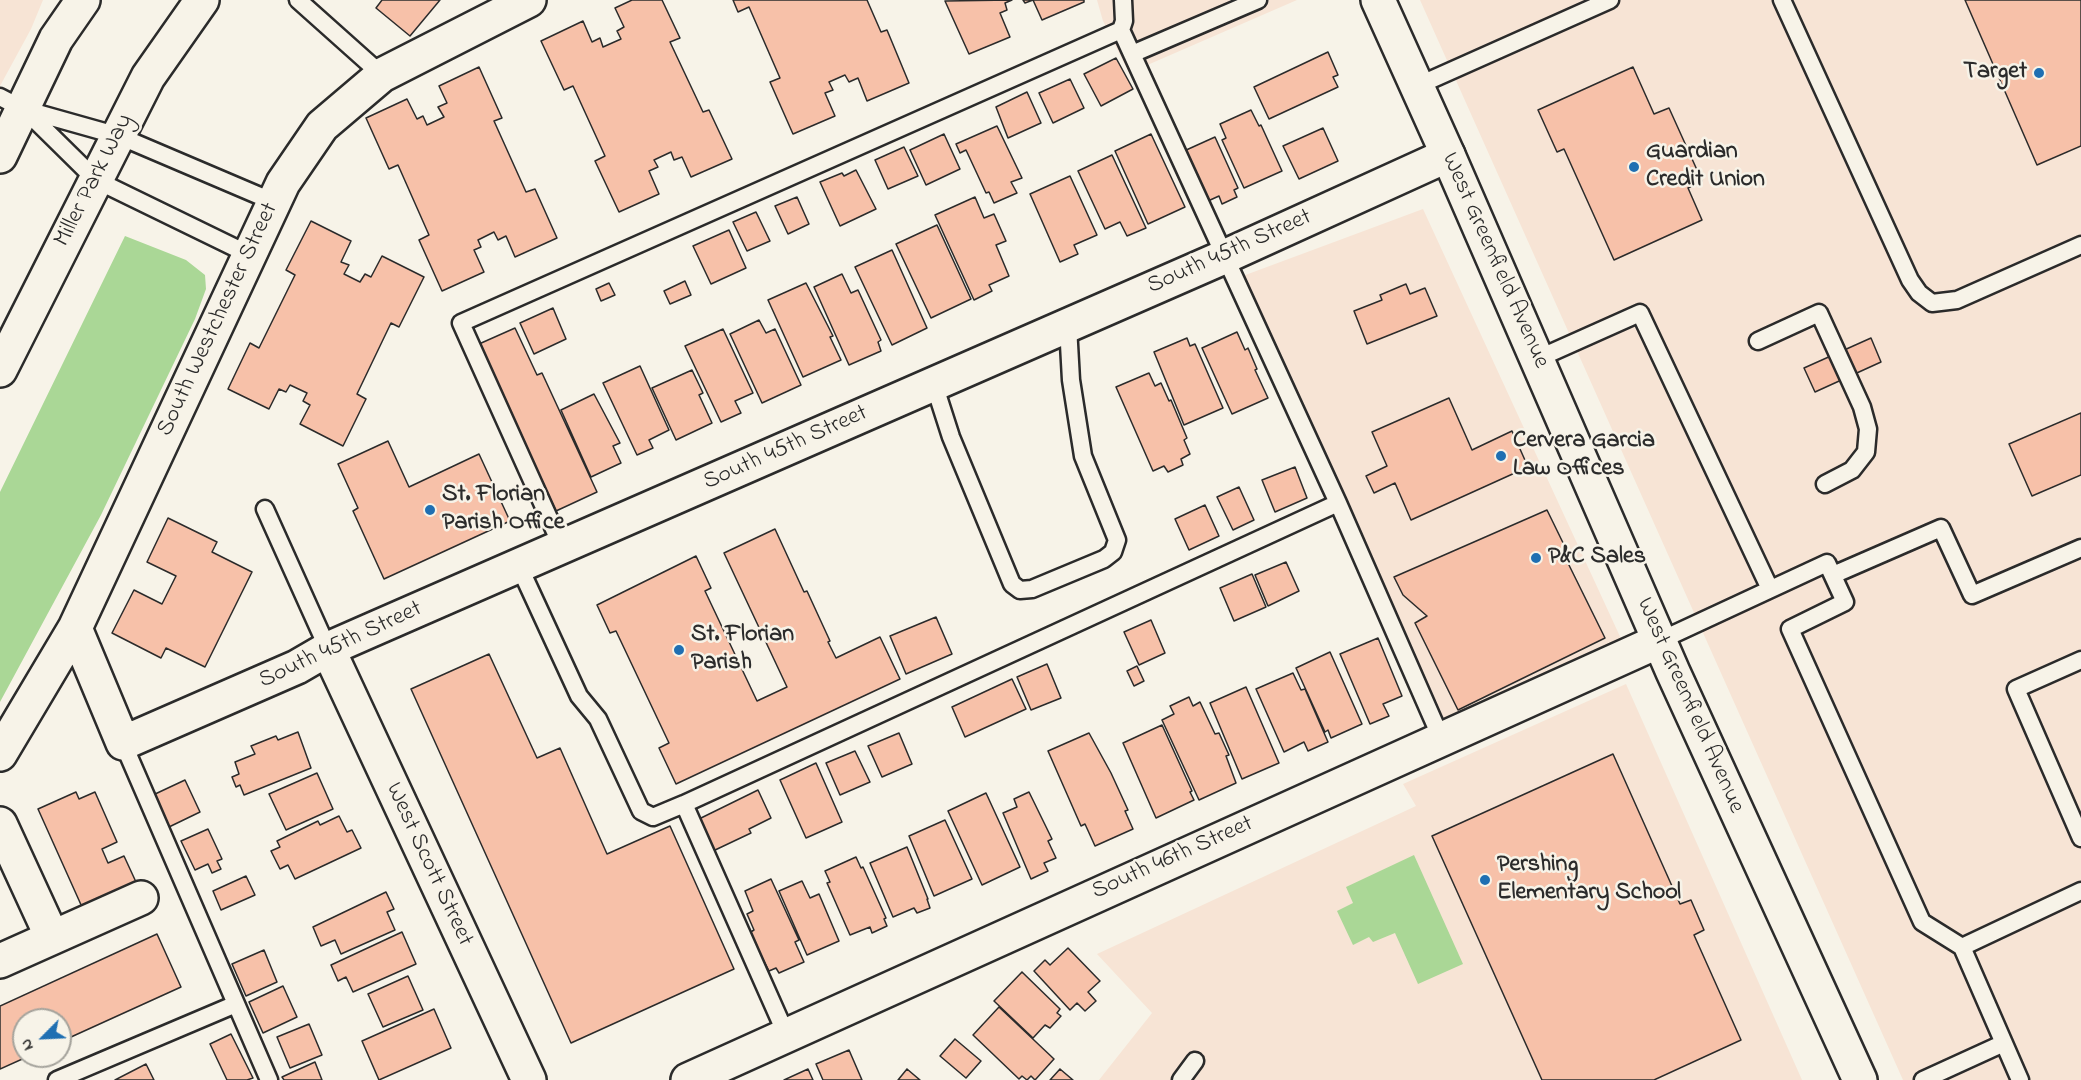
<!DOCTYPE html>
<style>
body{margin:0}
#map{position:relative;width:2081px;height:1080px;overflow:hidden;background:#f7f3e8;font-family:"Indie Flower",sans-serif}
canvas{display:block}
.north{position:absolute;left:12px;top:1008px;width:60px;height:60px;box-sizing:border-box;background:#f7f3e8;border:2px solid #a5a39c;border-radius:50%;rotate:246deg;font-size:16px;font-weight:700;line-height:24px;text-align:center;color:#2b2b2b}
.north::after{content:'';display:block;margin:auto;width:21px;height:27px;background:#1f6fb2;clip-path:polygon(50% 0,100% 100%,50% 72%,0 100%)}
</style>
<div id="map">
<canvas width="2081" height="1080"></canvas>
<div class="north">N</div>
</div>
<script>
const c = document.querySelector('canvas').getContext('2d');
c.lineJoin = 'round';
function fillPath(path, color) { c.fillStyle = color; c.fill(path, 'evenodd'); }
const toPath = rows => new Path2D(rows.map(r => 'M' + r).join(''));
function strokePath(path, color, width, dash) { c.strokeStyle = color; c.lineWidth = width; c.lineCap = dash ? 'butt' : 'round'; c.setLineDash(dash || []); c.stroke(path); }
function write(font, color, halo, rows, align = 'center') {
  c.font = font + ' "Indie Flower",sans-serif'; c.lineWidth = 5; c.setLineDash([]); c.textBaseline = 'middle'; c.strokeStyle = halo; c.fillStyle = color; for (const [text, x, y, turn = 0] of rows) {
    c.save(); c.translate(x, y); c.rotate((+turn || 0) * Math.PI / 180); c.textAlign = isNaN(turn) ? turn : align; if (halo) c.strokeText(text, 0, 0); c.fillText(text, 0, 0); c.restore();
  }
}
const built = toPath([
 [0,0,43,0,31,29,0,86],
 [1097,0,1297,0,1129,73,1103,21],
 [1420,0,2081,0,2081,1080,1903,1080],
 [1423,209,1623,643,1442,727,1240,277],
 [1626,684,1802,1080,1099,1080,1152,1013,1097,954,1416,806,1403,784]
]);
const green = toPath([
 [125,236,186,260,205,275,206,289,195,319,101,515,0,702,0,492],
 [1414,855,1463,964,1418,984,1395,933,1373,942,1369,937,1353,945,1337,911,1353,903,1346,887]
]);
const building = toPath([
 [382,0,440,0,410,36,376,8,382,0],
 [632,0,662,0,680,38,670,42,703,112,709,110,732,159,691,177,682,157,674,160,671,152,654,160,658,167,649,171,659,194,619,212,595,161,605,156,573,86,564,90,541,41,583,21,592,42,600,38,603,47,621,39,617,31,624,27,615,8,632,0],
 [733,0,867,0,881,32,887,30,909,83,867,101,858,78,849,82,845,75,829,82,833,90,825,93,835,116,793,134,770,82,780,78,749,7,738,12,733,0],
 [1012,0,1005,3,1007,10,1000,13,1010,37,969,54,945,1,1012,0],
 [1023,0,1084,0,1084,2,1042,20,1033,0,1025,3,1023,0],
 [1965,0,2081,0,2081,146,2037,165,1965,0],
 [1328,52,1338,75,1333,77,1338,87,1269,119,1254,87,1328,52],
 [1116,58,1133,89,1101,106,1084,74,1116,58],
 [479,67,502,118,494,121,526,192,535,189,557,238,515,257,506,236,498,240,494,232,478,240,481,247,474,250,484,272,442,291,419,240,429,235,398,165,389,169,366,118,407,99,417,119,423,116,427,125,444,117,438,107,447,103,439,86,479,67],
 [1633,67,1654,114,1669,108,1702,181,1688,188,1702,220,1614,260,1564,149,1557,152,1538,110,1633,67],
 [1070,79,1084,108,1053,123,1039,93,1070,79],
 [1027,92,1041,123,1008,138,996,107,1027,92],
 [1251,110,1259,126,1261,125,1282,171,1244,188,1222,140,1226,138,1220,124,1251,110],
 [997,126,1022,178,1011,182,1017,193,994,203,989,192,986,193,966,150,960,153,956,144,997,126],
 [1323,128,1338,161,1299,179,1283,146,1323,128],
 [944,134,960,169,926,185,910,150,944,134],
 [1151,134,1185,207,1148,224,1115,151,1151,134],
 [1215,137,1238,188,1234,190,1237,197,1222,204,1219,196,1208,201,1184,151,1215,137],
 [904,147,918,176,888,189,875,160,904,147],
 [1112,155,1146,228,1127,236,1120,222,1105,229,1078,171,1112,155],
 [856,170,876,209,840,226,820,182,842,173,844,176,856,170],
 [1070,176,1097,235,1074,245,1078,254,1060,262,1030,194,1070,176],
 [797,197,809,224,788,234,775,206,797,197],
 [975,197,984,218,994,214,1006,241,996,245,1009,276,989,285,992,291,974,300,935,215,975,197],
 [756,212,770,241,747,251,733,222,756,212],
 [311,221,351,241,341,262,349,265,344,274,360,282,365,274,371,277,382,256,424,277,399,327,391,323,357,394,366,399,343,446,300,424,310,405,303,401,307,393,290,385,286,392,279,389,269,409,228,389,250,343,259,348,295,275,286,270,311,221],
 [937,225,971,299,931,318,896,244,937,225],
 [729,230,746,268,711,284,693,246,729,230],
 [892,250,927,328,892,345,855,267,892,250],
 [842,274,851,293,858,290,881,340,878,342,881,351,849,365,814,287,842,274],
 [685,281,691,295,670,304,664,291,685,281],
 [609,283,615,295,601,301,596,289,609,283],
 [806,283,833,336,830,337,841,360,803,377,768,300,806,283],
 [1406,284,1410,294,1425,288,1437,316,1367,344,1354,311,1382,300,1380,295,1406,284],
 [553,308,566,339,534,354,520,323,553,308],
 [759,320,766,333,775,329,801,385,762,403,730,334,759,320],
 [515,328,537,375,542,373,597,492,556,511,479,344,515,328],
 [723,329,753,393,735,401,741,413,721,422,685,346,723,329],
 [1237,332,1245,350,1248,348,1257,369,1255,370,1268,398,1232,414,1202,348,1237,332],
 [1187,338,1190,346,1195,344,1223,408,1184,425,1154,352,1187,338],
 [1871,338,1881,362,1815,392,1804,368,1871,338],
 [640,366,669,430,649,440,653,448,637,455,603,383,640,366],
 [692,370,703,393,699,395,712,423,676,440,652,388,692,370],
 [1149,373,1155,386,1161,383,1169,401,1171,400,1187,438,1184,440,1190,454,1181,459,1183,465,1168,472,1164,466,1153,471,1116,387,1149,373],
 [594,394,620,443,613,446,621,463,591,477,561,410,594,394],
 [1449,398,1472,450,1512,431,1528,467,1411,520,1395,483,1374,493,1366,476,1387,466,1372,432,1449,398],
 [2081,413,2081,475,2032,496,2009,444,2081,413],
 [388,441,409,487,479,454,510,521,384,579,353,511,358,508,338,464,388,441],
 [1295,467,1307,498,1275,512,1262,480,1295,467],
 [1239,487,1254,520,1233,530,1217,497,1239,487],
 [1205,505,1219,536,1189,550,1175,519,1205,505],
 [1547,510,1568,553,1564,555,1605,638,1458,710,1415,623,1427,616,1403,595,1394,577,1547,510],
 [168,518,217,542,212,552,252,572,205,667,166,648,161,658,112,633,134,590,162,604,176,576,147,562,168,518],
 [775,529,804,592,807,591,830,641,828,642,836,658,880,637,900,679,676,784,659,748,669,743,616,631,610,633,597,605,696,556,711,588,705,591,757,701,787,687,724,553,775,529],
 [1286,562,1299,591,1268,606,1255,575,1286,562],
 [1252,574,1266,607,1234,621,1220,588,1252,574],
 [936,617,952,654,906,674,890,636,936,617],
 [1151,620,1165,653,1139,665,1124,632,1151,620],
 [1378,638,1402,696,1383,704,1389,716,1370,724,1340,654,1378,638],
 [1330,652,1362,724,1331,738,1328,730,1325,732,1296,668,1330,652],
 [489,654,537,758,560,748,607,854,670,826,734,969,571,1043,411,689,489,654],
 [1047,664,1061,698,1031,710,1017,677,1047,664],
 [1137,666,1144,681,1134,686,1127,671,1137,666],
 [1293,673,1301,690,1305,689,1328,742,1308,751,1304,742,1284,752,1256,689,1293,673],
 [1012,679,1026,709,965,737,952,707,1012,679],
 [1246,687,1279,763,1242,779,1210,703,1246,687],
 [1189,697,1193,706,1200,702,1215,734,1219,733,1229,755,1226,756,1236,783,1199,800,1162,720,1174,714,1170,706,1189,697],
 [1162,725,1192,791,1190,792,1194,800,1156,818,1123,743,1162,725],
 [298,732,311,768,244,795,240,785,236,787,232,777,239,774,235,762,255,754,251,746,276,736,278,740,298,732],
 [899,733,912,764,882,777,868,746,899,733],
 [1089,733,1111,773,1128,810,1125,811,1133,829,1095,846,1085,824,1081,826,1048,751,1089,733],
 [855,751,870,782,840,795,826,763,855,751],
 [1613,754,1680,904,1691,900,1704,930,1694,935,1741,1040,1654,1080,1542,1080,1432,836,1613,754],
 [816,763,842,822,806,838,780,780,816,763],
 [317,773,333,809,286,830,269,794,317,773],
 [185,780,200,812,169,827,153,795,185,780],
 [758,790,771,818,749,829,751,833,713,851,699,819,758,790],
 [76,792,79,799,95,792,117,842,102,849,108,863,124,856,136,882,82,907,38,809,76,792],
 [1029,792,1052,839,1048,841,1056,858,1044,863,1048,871,1031,879,1003,813,1017,807,1014,799,1029,792],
 [986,793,1020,867,982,885,948,811,986,793],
 [339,816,347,832,352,830,361,848,295,879,288,865,280,869,271,851,280,847,277,841,318,821,320,825,339,816],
 [945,820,972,879,934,896,909,836,945,820],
 [208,829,222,859,217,861,221,869,212,873,208,864,195,870,181,841,208,829],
 [907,847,928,899,927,899,930,908,917,913,914,908,893,917,870,863,907,847],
 [856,857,861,868,863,867,886,918,884,919,887,926,872,933,870,927,850,935,827,883,830,882,825,871,856,857],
 [246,876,255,895,221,910,213,891,246,876],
 [771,879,799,940,795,942,804,962,779,973,776,968,769,971,749,933,754,930,747,914,753,911,745,891,771,879],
 [802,881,810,898,819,894,839,941,807,955,779,891,802,881],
 [386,892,394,909,387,912,395,930,341,954,335,940,321,946,313,927,386,892],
 [402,932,416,964,353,992,346,977,338,981,331,965,402,932],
 [157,934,181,987,60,1042,60,1020,24,1020,24,1056,29,1056,0,1069,0,1006,157,934],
 [1068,948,1100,981,1088,992,1096,1001,1085,1011,1077,1003,1070,1010,1034,971,1045,960,1050,965,1068,948],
 [264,950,277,982,246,996,232,964,264,950],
 [1022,972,1060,1009,1057,1013,1061,1016,1050,1028,1045,1025,1033,1038,994,1001,1022,972],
 [408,976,423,1010,383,1027,368,994,408,976],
 [283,986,297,1017,263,1033,249,1002,283,986],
 [999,1007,1054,1059,1035,1080,1031,1076,1027,1080,1022,1076,1019,1079,973,1035,999,1007],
 [434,1009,451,1048,379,1080,362,1041,434,1009],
 [309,1024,322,1055,290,1068,277,1037,309,1024],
 [231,1034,253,1078,247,1080,227,1080,210,1044,231,1034],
 [955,1039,981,1061,966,1078,940,1056,955,1039],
 [849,1050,862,1080,823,1080,816,1064,849,1050],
 [315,1062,322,1080,284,1080,282,1077,315,1062],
 [146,1064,154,1080,115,1080,146,1064],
 [808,1069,813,1080,784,1080,808,1069],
 [907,1069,920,1080,898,1080,907,1069],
 [1060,1069,1073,1080,1050,1080,1060,1069]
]);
const lane = toPath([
 [298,0,382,75],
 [1782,0,1910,280,1919,293,1932,303,1957,300,2081,245],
 [1121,30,1124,21,1123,0],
 [1132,54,1258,0],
 [1417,86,1610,0],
 [0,97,23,109,119,136,274,202],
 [26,111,96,180,250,255],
 [1758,341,1819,313,1862,407,1868,429,1866,452,1852,470,1825,484],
 [1537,359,1640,313,1770,589],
 [934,384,951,437,1012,584,1020,590,1032,589,1104,559,1113,552,1117,540,1083,456,1071,380,1068,326],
 [265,509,328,649],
 [562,547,461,323,1121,30,1338,503,1441,738],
 [519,566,579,696,598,719,641,811,653,817,684,804],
 [1833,575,1941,528,1972,595,2081,548],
 [1659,641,1827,563,1845,602,1790,629,1922,922,1962,947,2020,1080],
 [2081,660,2016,689,2081,838],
 [123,743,269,1080],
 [1962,947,2081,891],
 [786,1034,684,804,1338,503],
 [57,1080,236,1004],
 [1181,1080,1195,1061],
 [1923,1080,2004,1043]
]);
const street = toPath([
 [529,0,382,75,322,126,283,183,75,628,123,743,297,667,328,649,369,631,1224,257,1448,155],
 [328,649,529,1080],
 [0,754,75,628],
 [0,824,52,937],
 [0,961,141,898],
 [688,1080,1659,641]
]);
const secondary = toPath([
 [1378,0,1448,155,1673,672,1860,1080],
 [0,156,56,39,83,0],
 [0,370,148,77,202,0]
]);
const markers = [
 [2039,73,6,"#1f6fb2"],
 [1634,167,6,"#1f6fb2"],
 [1501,456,6,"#1f6fb2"],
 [430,510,6,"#1f6fb2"],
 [1536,558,6,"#1f6fb2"],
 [679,650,6,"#1f6fb2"],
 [1485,880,6,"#1f6fb2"]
];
const poiNames = [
 ["Target",2027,73,"right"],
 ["Guardian",1646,153],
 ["Credit Union",1646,181],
 ["Cervera Garcia",1513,442],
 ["Law Offices",1513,470],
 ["St. Florian",442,496],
 ["Parish Office",442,524],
 ["P&C Sales",1548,558],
 ["St. Florian",691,636],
 ["Parish",691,664],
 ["Pershing",1497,866],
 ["Elementary School",1497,894]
];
const streetNames = [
 ["Miller Park Way",95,181,-63],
 ["South 45th Street",1230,253,-24],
 ["West Greenfield Avenue",1494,261,66],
 ["South Westchester Street",219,320,-65],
 ["South 45th Street",786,449,-24],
 ["South 45th Street",341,646,-25],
 ["West Greenfield Avenue",1689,706,66],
 ["South 46th Street",1173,859,-24],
 ["West Scott Street",428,865,65]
];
fillPath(built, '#f7e4d5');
fillPath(green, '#aad796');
fillPath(building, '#f7c1a9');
strokePath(building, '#2b2b2b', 1.5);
strokePath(lane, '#2b2b2b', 21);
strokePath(street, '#2b2b2b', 38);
strokePath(secondary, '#2b2b2b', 38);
strokePath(lane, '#f7f3e8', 16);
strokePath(street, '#f7f3e8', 33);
strokePath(secondary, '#f7f3e8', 33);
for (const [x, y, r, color] of markers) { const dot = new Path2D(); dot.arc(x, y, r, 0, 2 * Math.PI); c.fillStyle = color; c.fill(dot); strokePath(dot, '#f7f3e8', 2); }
write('bold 24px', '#2b2b2b', '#f7f3e8', poiNames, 'left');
write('24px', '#2b2b2b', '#f7f3e8', streetNames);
</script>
